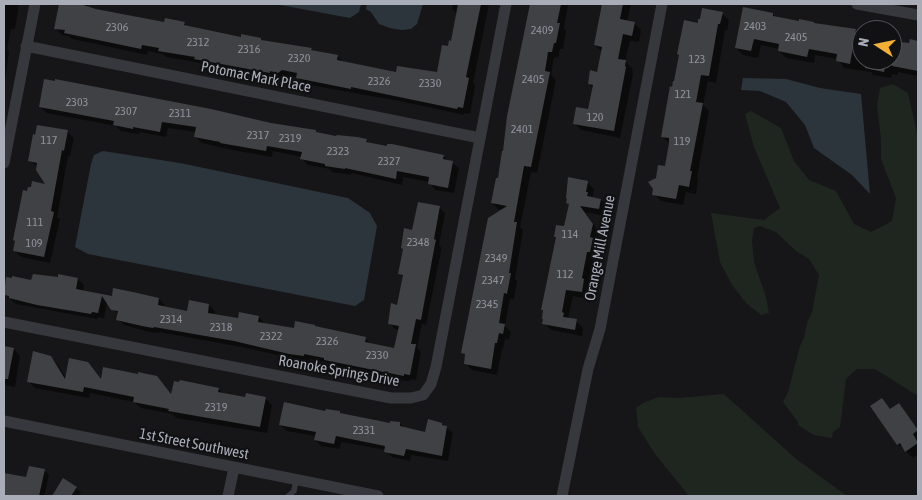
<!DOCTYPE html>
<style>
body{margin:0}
#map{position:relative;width:922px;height:500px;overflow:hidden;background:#161618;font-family:"Asap Condensed",sans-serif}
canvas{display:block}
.frame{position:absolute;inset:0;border:5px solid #a8adb8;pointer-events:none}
.north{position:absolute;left:852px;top:20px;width:50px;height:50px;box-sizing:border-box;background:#111113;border:1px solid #4d4f55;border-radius:50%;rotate:281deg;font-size:14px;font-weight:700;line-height:20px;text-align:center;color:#a8adb8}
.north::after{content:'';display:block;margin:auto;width:18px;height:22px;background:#f2b134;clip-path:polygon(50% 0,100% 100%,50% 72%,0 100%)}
</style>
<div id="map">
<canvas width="922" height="500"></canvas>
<div class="frame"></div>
<div class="north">N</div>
</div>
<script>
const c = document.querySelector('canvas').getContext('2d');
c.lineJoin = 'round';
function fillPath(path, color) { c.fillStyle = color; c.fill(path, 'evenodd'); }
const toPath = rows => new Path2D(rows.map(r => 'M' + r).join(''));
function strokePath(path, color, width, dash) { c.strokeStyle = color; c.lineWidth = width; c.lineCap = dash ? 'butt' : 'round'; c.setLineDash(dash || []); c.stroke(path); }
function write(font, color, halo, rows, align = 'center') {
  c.font = font + ' "Asap Condensed",sans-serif'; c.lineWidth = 4.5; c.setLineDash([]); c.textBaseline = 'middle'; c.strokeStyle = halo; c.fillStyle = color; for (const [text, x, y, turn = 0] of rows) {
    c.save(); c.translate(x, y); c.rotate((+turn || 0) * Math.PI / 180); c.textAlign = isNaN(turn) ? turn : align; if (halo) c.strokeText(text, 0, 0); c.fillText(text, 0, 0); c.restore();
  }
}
const green = toPath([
 [893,84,908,93,918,137,918,396,875,369,857,369,846,379,840,427,833,432,832,438,814,435,798,425,798,422,783,402,788,392,800,346,804,338,807,323,812,312,819,275,809,259,796,251,776,232,760,226,754,228,752,240,754,262,766,297,769,313,761,315,746,303,732,285,720,262,711,213,764,220,780,208,754,147,745,114,751,111,781,128,794,161,809,180,836,191,854,224,871,232,892,221,896,198,881,159,881,139,877,106,880,88],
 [724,394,795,458,847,496,689,496,655,454,638,427,636,408,643,403,659,397,680,398]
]);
const water = toPath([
 [275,4,361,4,359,12,350,18],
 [367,4,423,4,417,24,411,29,402,30,390,28,379,24,371,12,366,9],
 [743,78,786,79,820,88,861,94,870,194,852,175,814,148,805,125,786,102,760,91,741,90],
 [103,151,180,163,348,198,370,213,377,226,364,300,355,306,88,254,75,247,91,164,94,155]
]);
const shadow = toPath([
 [4,4,19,4,15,29,11,29,7,49,9,52,5,80],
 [61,4,88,4,87,7,165,23,184,23,189,28,242,38,261,39,263,42,311,50,337,56,344,62,397,74,438,74,452,42,457,14,452,9,453,4,489,4,473,83,475,86,470,114,464,113,464,115,399,101,304,84,298,78,289,76,285,79,276,77,276,79,202,65,201,63,166,57,163,54,148,51,147,55,72,39,69,36,62,35,56,29],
 [531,4,566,4,568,5,564,28,566,31,563,49,560,49,558,58,554,57,551,75,556,80,537,173,531,172,520,227,523,230,515,279,517,281,514,299,510,299,505,326,511,332,509,340,505,339,503,349,502,349,497,375,472,370,465,363,466,356,463,352,503,210,498,209,492,203,505,153,508,117],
 [603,4,631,4,627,22,634,23,641,30,639,42,630,41,625,61,632,68,633,75,620,138,581,130,574,123,589,111,594,89,589,84,598,73,602,52,595,45],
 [722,14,729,20,727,31,725,30,716,83,708,81,703,105,709,111,697,178,698,179,696,194,686,192,683,205,661,201,654,194,657,179,666,168,669,143,662,136,673,88,699,24],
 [773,14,776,18,856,30,862,37,862,60,892,60,892,40,894,42,910,45,911,41,918,42,918,76,898,72,897,75,892,74,891,78,873,75,871,72,844,68,838,59,815,55,814,63,786,58,779,51,780,49,761,45,758,58,743,55,736,48],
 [40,107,271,124,316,131,319,134,366,140,370,144,443,156,459,168,454,193,435,190,429,182,403,177,402,185,352,173,351,175,332,172,330,169,308,165,302,159,302,157,273,151,272,157,227,149,202,143,195,136,196,132,168,128,166,137,140,132,139,134,121,131,116,126,47,113],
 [67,132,74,138,70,156,68,156,57,217,60,219,50,263,21,257,14,250,28,192,48,186,38,167,30,161],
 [587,182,594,189,592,198,601,200,608,207,606,216,585,212,599,232,597,244,599,246,596,258,594,258,589,285,590,287,588,299,573,296,568,319,576,321,583,328,582,336,551,330,544,323,565,228],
 [439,207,445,213,439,245,441,247,441,251,426,325,422,324,417,348,421,352,416,380,410,379,410,381,406,381,331,366,328,363,310,359,309,361,296,359,241,347,159,332,159,333,149,332,124,325,118,319,119,315,107,302,104,318,98,317,97,319,16,304,4,294,7,278,32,282,78,279,84,285,83,291,113,297,159,299,165,305,164,307,188,312,209,305,215,311,214,315,239,320,240,314,259,317,265,324,365,338,372,345,395,349,399,330,395,329,389,323,398,306,404,278,400,274,404,250,402,248,413,231],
 [4,348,14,349,20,356,15,387,4,385],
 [51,357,58,365,66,378,87,363,102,380,139,375,157,377,172,395,219,389,225,395,246,399,265,398,272,405,267,433,176,418,173,414,141,408,134,402,90,393,89,398,35,388,28,381],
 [882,400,891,410,899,405,918,430,918,454,913,458,898,444],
 [326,412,340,412,343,415,391,425,400,423,405,429,426,433,442,424,453,433,448,461,411,455,410,461,392,457,386,450,341,442,340,449,321,446,315,440,316,436,287,431,280,425],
 [44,470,49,475,44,496,4,496,4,474,27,479],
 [63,480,81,492,78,496,54,496]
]);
const building = toPath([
 [59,4,80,4,96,9,164,22,165,18,185,22,184,25,241,37,241,34,261,38,261,40,312,48,311,50,338,55,337,60,396,72,397,66,437,72,442,45,448,46,449,40,451,41,458,4,481,4,466,77,469,78,463,108,458,107,457,109,351,87,351,89,296,78,297,73,282,70,278,73,270,71,270,73,194,59,195,57,158,51,159,48,142,45,141,49,64,33,65,30,54,29],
 [530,4,561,4,557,23,560,23,556,43,554,43,552,52,548,52,545,71,550,72,531,167,524,166,514,222,517,222,509,273,511,273,507,294,504,293,499,323,505,324,503,334,499,333,497,343,495,343,491,369,464,364,465,354,461,353,488,218,507,206,491,203,496,178,498,178,502,151,503,151,507,116],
 [602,4,623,4,620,19,635,22,632,36,623,34,618,59,626,60,625,66,626,67,614,131,573,124,576,107,588,109,593,85,588,84,590,70,597,72,602,47,594,45],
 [743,7,773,13,773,16,799,21,799,19,814,22,814,23,856,29,850,64,836,61,837,54,809,49,807,57,778,51,779,44,754,39,751,51,735,48],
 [702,8,723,12,720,24,718,24,709,76,701,75,696,102,703,103,690,171,692,171,689,187,679,185,676,199,652,195,653,189,648,182,656,178,658,165,665,166,669,143,669,138,661,137,670,86,672,87,673,81,674,81,679,55,677,54,684,20,698,23,698,19,700,19],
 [910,39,918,41,918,71,892,66,892,41,909,43],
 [866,60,887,60,884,72,865,68],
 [44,79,55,81,55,79,211,109,271,123,316,130,316,132,336,136,337,135,357,137,367,139,366,142,387,146,387,144,392,144,444,155,443,159,453,161,448,188,428,184,429,177,397,171,396,179,345,168,345,169,325,166,325,164,300,159,302,152,267,146,266,151,220,143,220,142,194,137,196,127,162,122,160,132,133,127,133,129,113,125,114,121,39,107],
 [37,125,68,130,64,151,62,150,51,211,54,212,44,257,13,251,15,241,13,240,23,190,27,191,28,187,31,187,32,181,45,184,36,170,37,163,28,161,33,134,35,135],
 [568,177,588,181,586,192,588,192,587,196,601,199,599,209,580,206,593,224,590,237,593,238,590,252,587,252,582,278,584,279,582,292,566,290,562,312,564,313,563,317,577,319,575,330,542,324,543,319,542,319,543,310,541,310,556,237,554,237,556,225,564,226,569,204,566,203,567,199,566,198],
 [418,202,440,206,434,239,436,240,435,244,421,320,416,319,411,344,416,344,410,375,404,374,404,376,324,360,324,358,304,354,304,356,289,354,234,341,154,327,153,328,142,326,116,320,118,311,111,310,102,296,98,313,92,312,91,314,37,305,9,298,9,296,4,295,6,277,12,278,12,276,31,280,33,274,58,277,58,274,78,278,76,289,112,296,113,288,133,292,159,298,158,305,187,311,189,300,209,304,208,313,238,318,239,312,259,316,258,322,294,328,295,321,315,325,315,326,366,337,365,342,394,348,399,326,388,324,391,303,397,305,403,275,398,274,403,249,401,248,404,228,412,230],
 [4,346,14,348,8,379,4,379],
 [33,351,51,356,65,379,69,358,88,362,101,379,103,367,138,374,138,372,157,376,171,394,174,381,179,382,180,380,219,388,218,392,245,397,246,393,266,397,260,427,168,411,169,409,133,402,134,397,84,387,83,392,27,382],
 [882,398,890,409,899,403,918,430,913,434,918,443,905,452,900,443,897,445,870,406],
 [284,402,325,411,326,409,340,411,340,413,390,423,390,421,400,422,400,426,425,432,428,419,442,423,442,425,447,426,442,456,406,449,404,456,384,452,385,446,336,436,334,444,314,440,316,432,279,425],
 [29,466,45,469,39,496,4,496,4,473,26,477],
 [63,478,77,487,71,496,52,496]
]);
const lane = toPath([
 [288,496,294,491,296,480]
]);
const street = toPath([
 [857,4,918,15],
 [26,46,480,138],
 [4,163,35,4],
 [4,322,391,398,411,398,423,395,431,384,436,367,506,4],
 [4,421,378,496],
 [228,496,234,468],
 [562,496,588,369,600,329,662,4]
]);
const numberNames = [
 ["2403",755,26],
 ["2306",117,27],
 ["2409",542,30],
 ["2405",796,37],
 ["2312",198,42],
 ["2316",249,49],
 ["2320",299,58],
 ["123",697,59],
 ["2405",533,79],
 ["2326",379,81],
 ["2330",430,83],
 ["121",683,94],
 ["2303",77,102],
 ["2307",126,111],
 ["2311",180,113],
 ["120",595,117],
 ["2401",522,129],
 ["2317",258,135],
 ["2319",290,138],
 ["117",49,140],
 ["119",682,141],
 ["2323",338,151],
 ["2327",389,161],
 ["111",35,222],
 ["114",570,234],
 ["2348",418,242],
 ["109",34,243],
 ["2349",496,258],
 ["112",565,274],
 ["2347",493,280],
 ["2345",487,304],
 ["2314",171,319],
 ["2318",221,327],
 ["2322",271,336],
 ["2326",327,341],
 ["2330",377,355],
 ["2319",216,407],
 ["2331",364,430]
];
const streetNames = [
 ["Potomac Mark Place",256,77,11],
 ["Orange Mill Avenue",600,248,-79],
 ["Roanoke Springs Drive",339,371,10],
 ["1st Street Southwest",194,444,11]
];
fillPath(green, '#1e261f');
fillPath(water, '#2c353c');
fillPath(shadow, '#0007');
fillPath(building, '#404145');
strokePath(lane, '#37383d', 5.5);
strokePath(street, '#37383d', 11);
write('12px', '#8e929b', null, numberNames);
write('15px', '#a8adb8', '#111113', streetNames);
</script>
